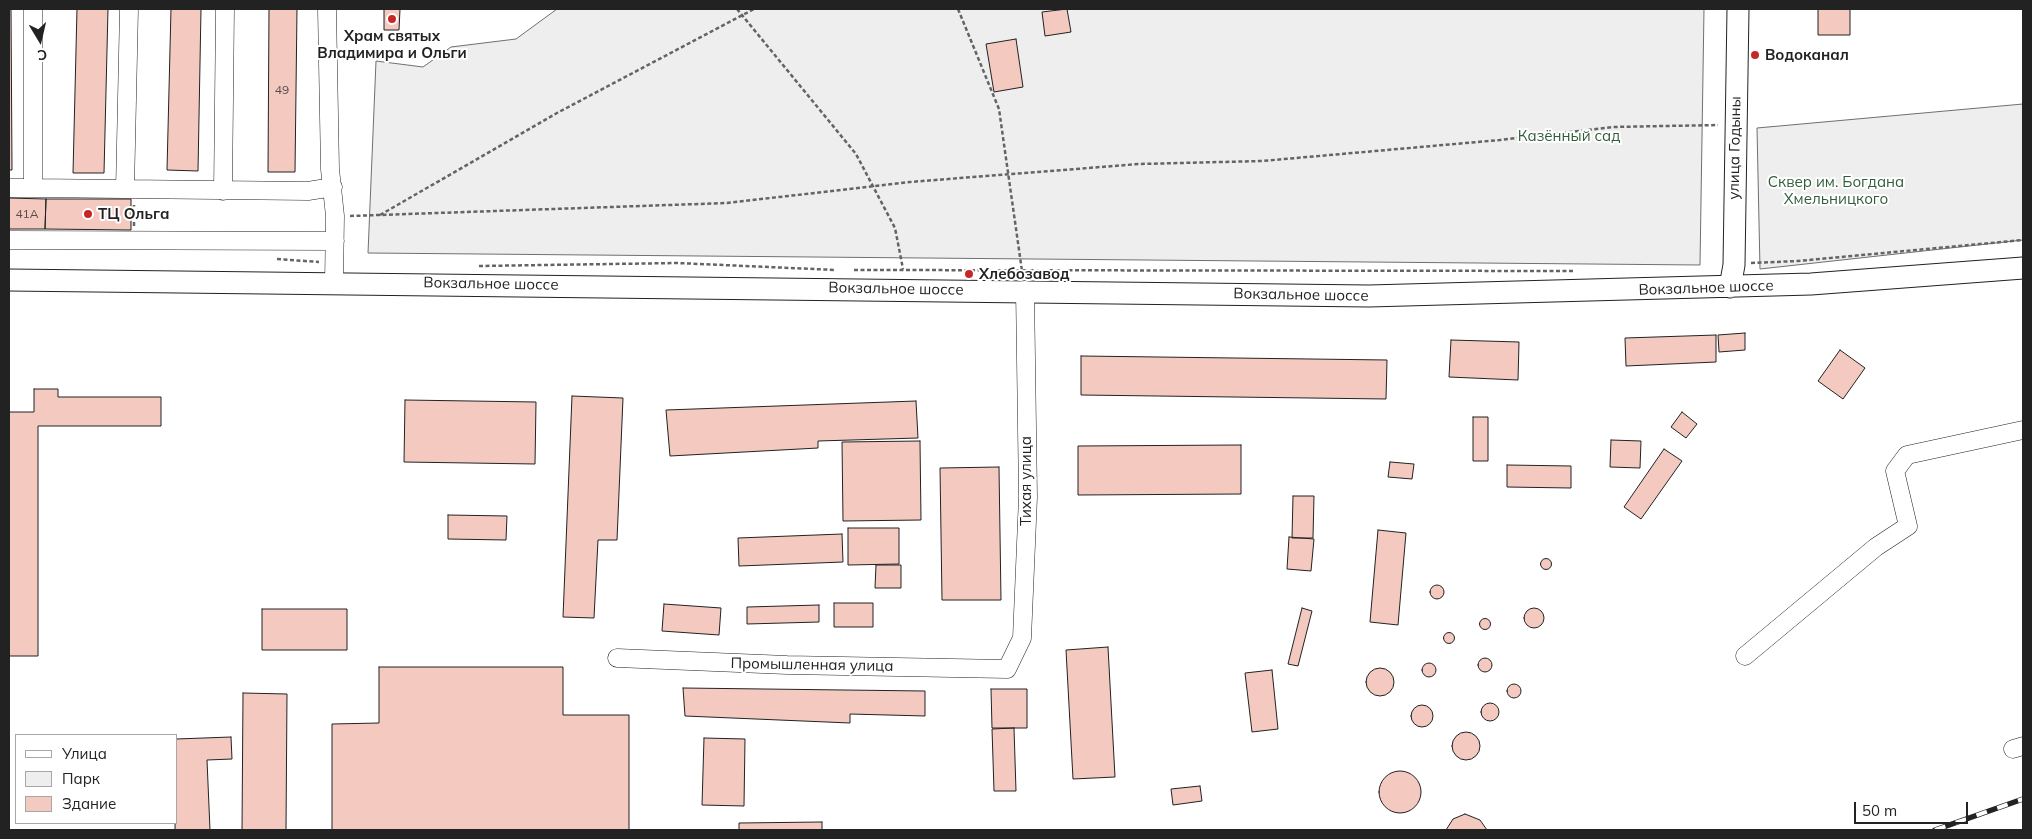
<!DOCTYPE html>
<meta charset="utf-8">
<style>
body{margin:0}
#map{position:relative;width:2032px;height:839px;overflow:hidden;background:#fff;font-family:Mulish,sans-serif}
canvas{display:block}
.frame{position:absolute;inset:0;border:10px solid #222;pointer-events:none}
.legend{position:absolute;left:15px;top:734px;width:162px;height:90px;box-sizing:border-box;background:#fff;border:1px solid #a7a7a7;margin:0;padding:6px 9px;list-style:none;font-size:15px;color:#222}
.legend li{display:flex;align-items:center;gap:10px;height:25px}
.legend b{width:25px;border:1px solid #a7a7a7}
.north{position:absolute;left:15px;top:15px;width:50px;height:50px;-webkit-text-stroke:4px #fff;paint-order:stroke;rotate:171deg;font-size:14px;font-weight:700;line-height:20px;text-align:center;color:#222}
.north::after{content:'';display:block;margin:auto;width:18px;height:22px;background:#222;clip-path:polygon(50% 0,100% 100%,50% 72%,0 100%)}
.scale{position:absolute;left:1854px;top:802px;width:114px;height:22px;box-sizing:border-box;border:2px solid #222;border-top:0;padding-left:6px;font-size:15px;line-height:18px;white-space:nowrap;color:#222;-webkit-text-stroke:4px #fff;paint-order:stroke}
</style>
<div id="map">
<canvas width="2032" height="839"></canvas>
<div class="frame"></div>
<ul class="legend">
<li><b style="height:6px;background:#fff"></b>Улица</li>
<li><b style="height:14px;background:#eee"></b>Парк</li>
<li><b style="height:14px;background:#f3c9c0"></b>Здание</li>
</ul>
<div class="north">С</div>
<div class="scale">50 m</div>
</div>
<script>
const c = document.querySelector('canvas').getContext('2d');
c.lineJoin = 'round';
function fillPath(path, color) { c.fillStyle = color; c.fill(path, 'evenodd'); }
const toPath = rows => new Path2D(rows.map(r => 'M' + r).join(''));
function strokePath(path, color, width, dash) { c.strokeStyle = color; c.lineWidth = width; c.lineCap = dash ? 'butt' : 'round'; c.setLineDash(dash || []); c.stroke(path); }
function write(font, color, halo, rows, align = 'center') {
  c.font = font + ' Mulish,sans-serif'; c.lineWidth = 4; c.setLineDash([]); c.textBaseline = 'middle'; c.strokeStyle = halo; c.fillStyle = color; for (const [text, x, y, turn = 0] of rows) {
    c.save(); c.translate(x, y); c.rotate((+turn || 0) * Math.PI / 180); c.textAlign = isNaN(turn) ? turn : align; if (halo) c.strokeText(text, 0, 0); c.fillText(text, 0, 0); c.restore();
  }
}
const green = toPath([
 [557,9,1704,9,1700,265,368,253,376,61,423,67,451,47,516,39,557,9],
 [2023,104,2023,240,1760,269,1757,128,2023,104]
]);
const building = toPath([
 [9,9,11,9,12,170,9,170,9,9],
 [77,9,108,9,104,173,73,173,77,9],
 [171,9,201,9,198,171,167,170,171,9],
 [269,9,297,9,295,172,268,172,269,9],
 [384,9,400,9,399,30,384,30,384,9],
 [1067,9,1071,32,1045,36,1042,12,1067,9],
 [1818,9,1850,9,1850,35,1818,35,1818,9],
 [1016,39,1023,87,994,92,986,44,1016,39],
 [9,198,46,199,45,229,9,229,9,198],
 [46,199,131,199,131,230,45,229,46,199],
 [1745,333,1745,350,1719,352,1718,335,1745,333],
 [1716,335,1716,362,1626,366,1625,338,1716,335],
 [1451,340,1519,342,1518,380,1449,377,1451,340],
 [1840,350,1865,368,1843,399,1818,381,1840,350],
 [1081,356,1387,360,1386,399,1081,395,1081,356],
 [34,389,58,389,58,397,161,397,161,426,38,426,38,656,9,656,9,412,34,412,34,389],
 [572,396,623,398,617,540,598,540,594,618,563,617,572,396],
 [405,400,536,402,535,464,404,462,405,400],
 [916,401,918,438,818,441,818,448,670,456,666,410,916,401],
 [1682,412,1697,424,1686,438,1671,427,1682,412],
 [1473,417,1488,417,1488,461,1473,461,1473,417],
 [1611,440,1641,441,1640,468,1610,467,1611,440],
 [920,441,921,520,843,521,842,442,920,441],
 [1241,445,1241,494,1078,495,1078,446,1241,445],
 [1664,449,1682,461,1641,519,1624,507,1664,449],
 [1390,462,1414,464,1412,479,1388,477,1390,462],
 [1507,465,1571,466,1571,488,1507,487,1507,465],
 [999,467,1001,600,942,600,940,468,999,467],
 [1293,496,1314,496,1313,538,1292,538,1293,496],
 [448,515,507,516,506,540,448,539,448,515],
 [848,528,899,528,899,564,848,565,848,528],
 [1378,530,1406,533,1398,625,1370,622,1378,530],
 [842,534,843,562,739,566,738,538,842,534],
 [1289,537,1314,539,1311,571,1287,569,1289,537],
 '1540.5 564a5.5 5.5 0 1 1 11 0a5.5 5.5 0 1 1-11 0Z',
 [876,565,901,565,901,588,875,588,876,565],
 '1430 592a7 7 0 1 1 14 0a7 7 0 1 1-14 0Z',
 [834,603,873,603,873,627,834,627,834,603],
 [664,604,721,608,719,635,662,631,664,604],
 [819,605,819,622,747,624,747,607,819,605],
 '1524 618a10 10 0 1 1 20 0a10 10 0 1 1-20 0Z',
 [1302,608,1312,611,1298,666,1288,664,1302,608],
 [262,609,347,609,347,650,262,650,262,609],
 '1479.5 624a5.5 5.5 0 1 1 11 0a5.5 5.5 0 1 1-11 0Z',
 '1443.5 638a5.5 5.5 0 1 1 11 0a5.5 5.5 0 1 1-11 0Z',
 [1108,647,1115,777,1073,779,1066,650,1108,647],
 '1478 665a7 7 0 1 1 14 0a7 7 0 1 1-14 0Z',
 '1422 670a7 7 0 1 1 14 0a7 7 0 1 1-14 0Z',
 [379,667,563,667,563,715,629,715,629,830,332,830,332,724,379,723,379,667],
 '1366 682a14 14 0 1 1 28 0a14 14 0 1 1-28 0Z',
 [1272,670,1278,729,1252,732,1245,673,1272,670],
 '1507 691a7 7 0 1 1 14 0a7 7 0 1 1-14 0Z',
 [683,688,925,691,925,716,850,714,850,723,685,716,683,688],
 [991,689,1027,689,1027,728,992,728,991,689],
 [243,693,287,694,286,830,242,830,243,693],
 '1481 712a9 9 0 1 1 18 0a9 9 0 1 1-18 0Z',
 '1411 716a11 11 0 1 1 22 0a11 11 0 1 1-22 0Z',
 [1014,728,1016,791,994,791,992,729,1014,728],
 '1452 746a14 14 0 1 1 28 0a14 14 0 1 1-28 0Z',
 [231,737,232,759,207,760,210,830,175,830,176,739,231,737],
 [704,738,745,739,744,806,702,805,704,738],
 '1379 792a21 21 0 1 1 42 0a21 21 0 1 1-42 0Z',
 [1200,786,1202,801,1173,805,1171,789,1200,786],
 [1465,814,1480,820,1487,830,1446,830,1453,819,1465,814],
 [822,822,822,830,739,830,739,823,822,822]
]);
const path = toPath([
 [737,9,856,154,895,228,903,269],
 [958,9,999,109,1022,271],
 [380,215,557,113,754,9],
 [350,216,727,203,910,182,1139,164,1262,161,1500,140,1613,127,1718,125],
 [134,226,134,205],
 [277,259,319,262],
 [1751,263,1798,261,2023,240],
 [479,266,677,263,836,270],
 [854,270,1573,271]
]);
const minor = toPath([
 [327,9,330,169,335,216,334,283],
 [9,188,33,188,33,9],
 [33,188,125,189,129,9],
 [125,189,308,191,333,187],
 [223,191,225,9],
 [9,240,335,241],
 [1745,656,1876,547,1908,526,1895,471,1907,455,2023,430],
 [617,658,787,665,1007,669,1022,638,1028,497,1025,290],
 [2013,749,2023,746]
]);
const major = toPath([
 [9,280,1369,296,1811,284,2023,268],
 [1730,287,1734,265,1738,9]
]);
const rail = toPath([
 [1935,830,2023,799]
]);
const markers = [
 [392,19,5,"#c62828"],
 [1755,55,5,"#c62828"],
 [88,214,5,"#c62828"],
 [969,274,5,"#c62828"]
];
const numberNames = [
 ["49",282,90],
 ["41А",27,214]
];
const poiNames = [
 ["Храм святых",392,36,"center"],
 ["Владимира и Ольги",392,53,"center"],
 ["Водоканал",1765,55],
 ["ТЦ Ольга",98,214],
 ["Хлебозавод",979,274]
];
const parkNames = [
 ["Казённый сад",1569,136],
 ["Сквер им. Богдана",1836,182],
 ["Хмельницкого",1836,199]
];
const streetNames = [
 ["улица Годыны",1735,148,-89],
 ["Вокзальное шоссе",491,284,1],
 ["Вокзальное шоссе",1706,288,-2],
 ["Вокзальное шоссе",896,289,1],
 ["Вокзальное шоссе",1301,295,1],
 ["Тихая улица",1026,481,-90],
 ["Промышленная улица",812,665,1]
];
fillPath(green, '#eee');
strokePath(green, '#6f6f6f', 1);
fillPath(building, '#f3c9c0');
strokePath(building, '#222', 1);
strokePath(minor, '#222', 19);
strokePath(major, '#222', 23);
strokePath(path, '#646464', 2.5, [4, 2.5]);
strokePath(minor, '#fff', 18);
strokePath(major, '#fff', 21);
strokePath(rail, '#222', 5.5);
strokePath(rail, '#fff', 4, [11]);
for (const [x, y, r, color] of markers) { const dot = new Path2D(); dot.arc(x, y, r, 0, 2 * Math.PI); c.fillStyle = color; c.fill(dot); strokePath(dot, '#fff', 2); }
write('12px', '#564c4a', null, numberNames);
write('bold 15px', '#222', '#fff', poiNames, 'left');
write('15px', '#2f5e38', '#fff', parkNames);
write('15px', '#222', '#fff', streetNames);
</script>
